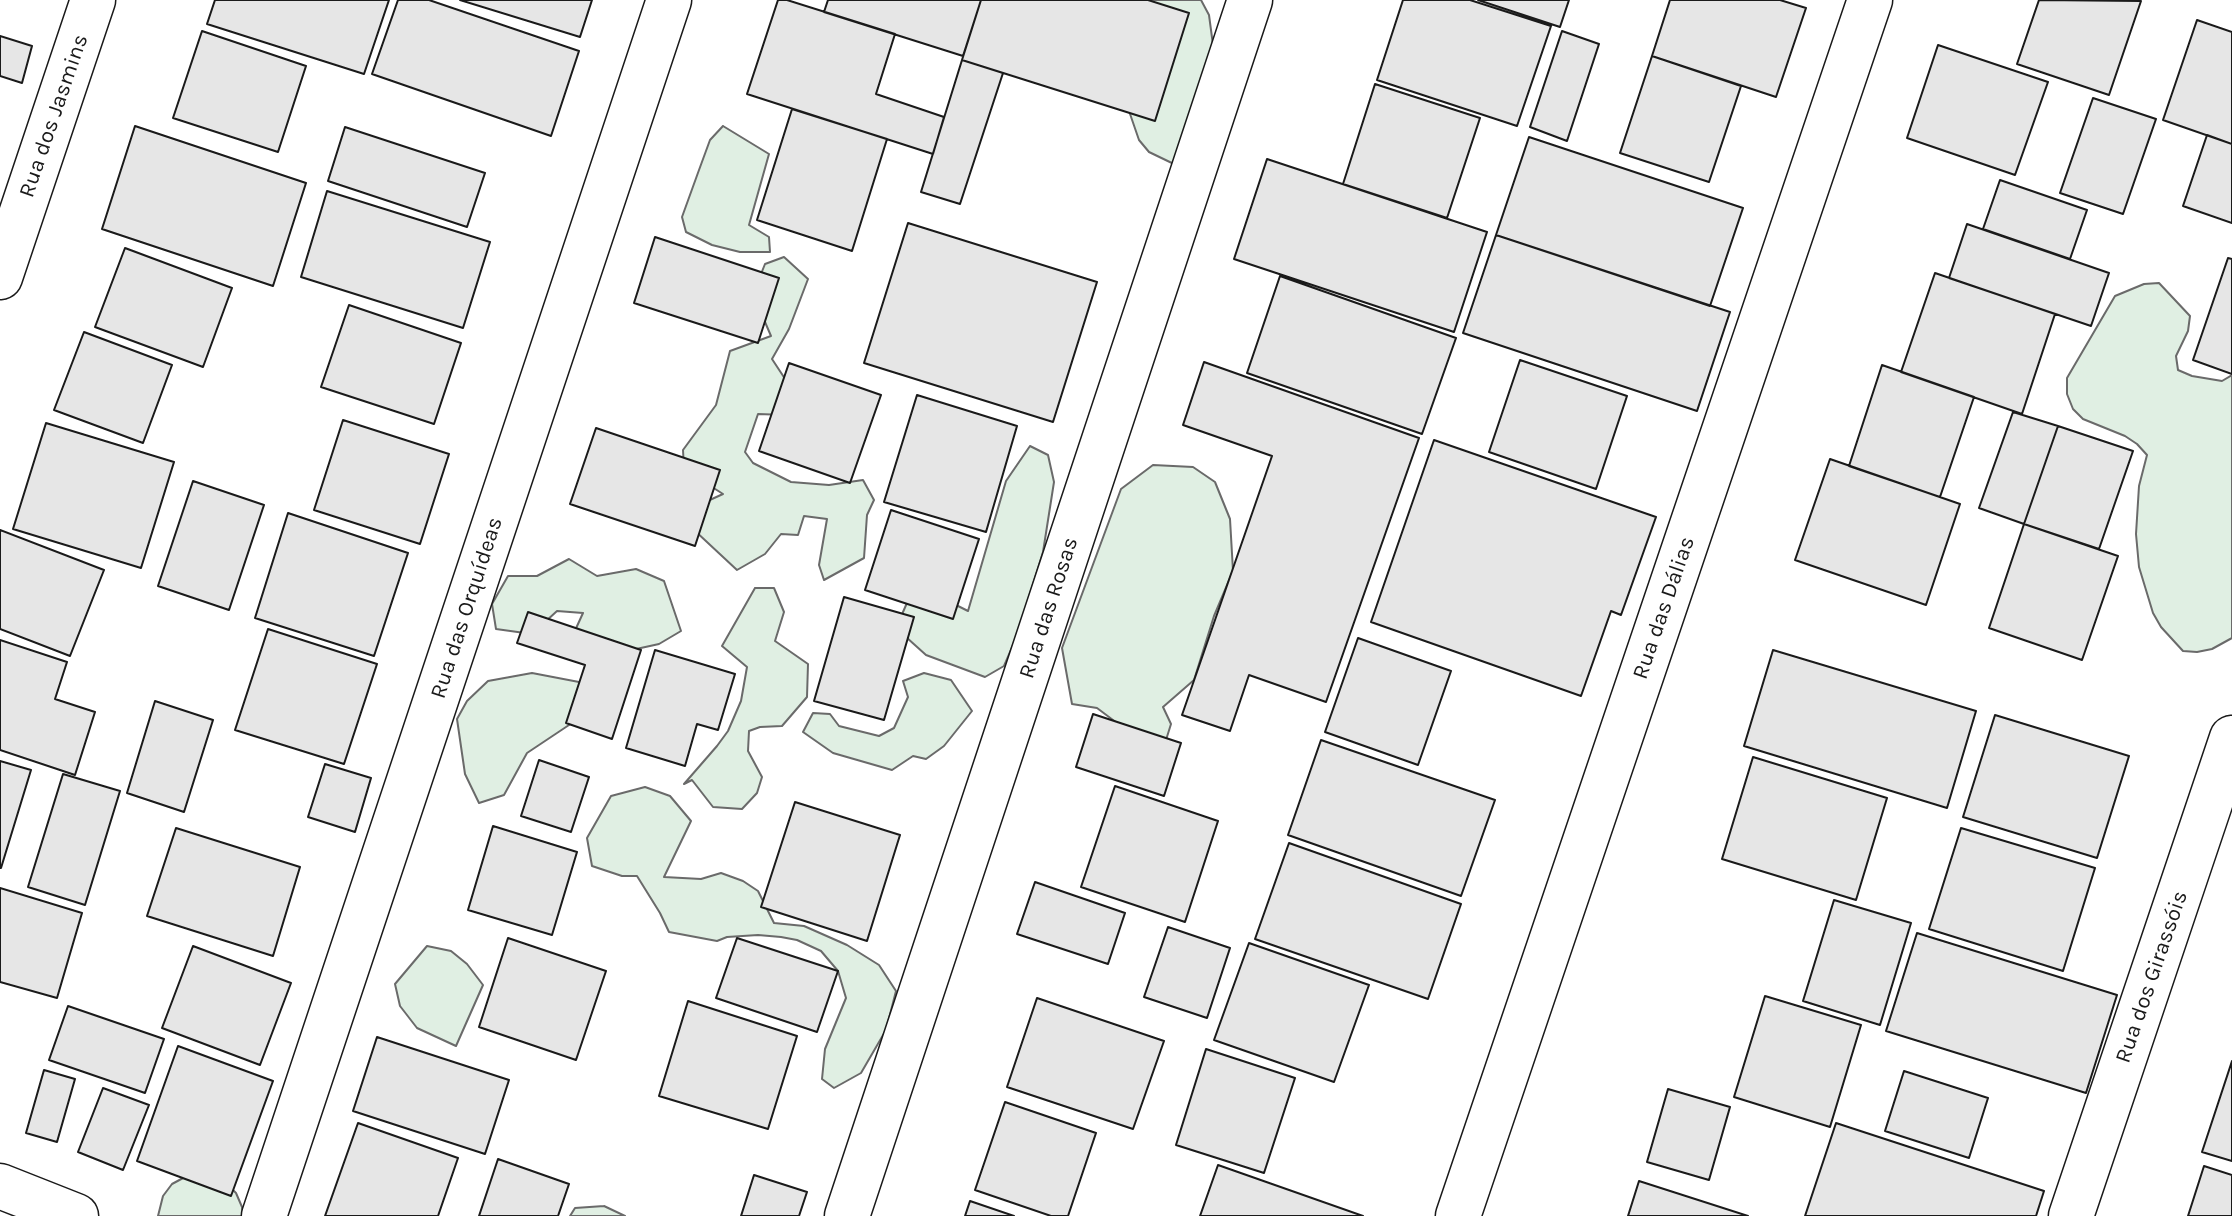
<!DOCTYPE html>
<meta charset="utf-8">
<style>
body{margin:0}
canvas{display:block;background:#fff}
</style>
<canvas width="2232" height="1216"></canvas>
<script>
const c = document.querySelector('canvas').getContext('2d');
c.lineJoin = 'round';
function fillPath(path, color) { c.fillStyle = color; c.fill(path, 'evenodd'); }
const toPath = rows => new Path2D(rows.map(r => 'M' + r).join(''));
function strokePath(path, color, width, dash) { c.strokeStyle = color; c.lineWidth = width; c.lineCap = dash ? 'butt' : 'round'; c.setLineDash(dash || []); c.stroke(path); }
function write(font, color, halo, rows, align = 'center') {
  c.font = font + ' Karla,sans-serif'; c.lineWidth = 6; c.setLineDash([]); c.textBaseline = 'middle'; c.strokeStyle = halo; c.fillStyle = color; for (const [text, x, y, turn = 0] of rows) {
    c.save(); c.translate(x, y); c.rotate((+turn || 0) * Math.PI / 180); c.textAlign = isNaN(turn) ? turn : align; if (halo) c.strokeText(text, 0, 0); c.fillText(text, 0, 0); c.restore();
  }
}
const green = toPath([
 [1151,0,1201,0,1209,15,1213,45,1176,165,1149,152,1139,140,1129,111,1139,7,1151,0],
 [723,126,769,154,749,225,769,237,770,252,740,252,712,245,686,232,682,217,699,170,710,140,723,126],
 [784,257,808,279,789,329,772,359,793,391,786,415,758,414,745,452,753,463,791,482,829,485,863,480,874,500,867,515,864,558,824,580,819,565,827,519,804,516,798,535,781,534,765,554,737,570,693,529,690,509,723,494,684,469,683,450,716,405,730,351,771,336,753,294,765,264,784,257],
 [2159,283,2190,316,2188,331,2176,356,2178,370,2192,376,2222,381,2232,375,2232,638,2212,649,2197,652,2183,651,2161,627,2153,613,2139,567,2136,534,2139,486,2147,455,2137,444,2125,436,2083,419,2073,409,2067,394,2067,378,2115,296,2144,284,2159,283],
 [1030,446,1048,455,1054,482,1043,552,1017,636,1004,666,985,677,926,655,896,628,910,596,934,594,968,611,1006,481,1030,446],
 [1153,465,1193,467,1215,482,1230,519,1233,571,1214,616,1194,680,1163,707,1171,724,1161,756,1097,708,1072,704,1062,648,1121,489,1153,465],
 [569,559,597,576,636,569,664,581,681,631,659,644,618,653,573,635,583,613,557,611,532,634,496,629,492,604,508,576,537,576,569,559],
 [755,588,774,588,784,612,775,641,808,664,807,697,782,726,760,727,749,731,748,751,762,777,757,793,742,809,713,807,692,780,684,784,717,746,728,731,741,701,747,667,722,646,755,588],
 [532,673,579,682,584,715,527,753,504,795,479,803,465,774,457,719,467,701,488,681,532,673],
 [924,673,951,680,972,711,944,746,926,759,913,756,892,770,833,753,803,732,813,713,830,714,839,726,879,736,894,728,908,697,903,681,924,673],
 [645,787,670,796,691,821,664,877,701,879,721,873,743,881,758,891,774,923,804,926,847,945,879,965,896,991,886,1030,861,1073,834,1088,822,1079,825,1049,846,998,838,971,821,951,797,940,781,937,758,935,727,937,717,941,669,932,660,913,637,876,622,876,592,866,587,838,611,796,645,787],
 [427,946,451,951,467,964,483,985,456,1046,417,1028,400,1006,395,984,427,946],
 [185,1177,226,1183,236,1193,242,1207,243,1216,158,1216,163,1196,172,1184,185,1177],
 [604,1206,625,1216,570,1216,575,1208,604,1206]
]);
const building = toPath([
 [215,0,389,0,364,74,207,24,215,0],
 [398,0,429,0,579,51,551,136,372,74,398,0],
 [460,0,592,0,580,37,460,0],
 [778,0,787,0,895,34,876,94,944,117,933,154,747,94,778,0],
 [828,0,981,0,963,56,824,12,828,0],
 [981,0,1148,0,1189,13,1155,121,962,60,981,0],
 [1403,0,1470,0,1551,26,1517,126,1377,80,1403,0],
 [1478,0,1569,0,1560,27,1478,0],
 [1670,0,1780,0,1806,8,1776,97,1652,56,1670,0],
 [2039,0,2141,1,2109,95,2017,64,2039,0],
 [2197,20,2232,32,2232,144,2163,120,2197,20],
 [202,31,306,66,278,152,173,118,202,31],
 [1562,31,1599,44,1567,141,1530,127,1562,31],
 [0,36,32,46,22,83,0,76,0,36],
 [1938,45,2048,82,2015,175,1907,138,1938,45],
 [1652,56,1741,86,1709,182,1620,153,1652,56],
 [962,60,1003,73,960,204,921,192,962,60],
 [1375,84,1480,118,1447,218,1343,184,1375,84],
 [2093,98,2156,119,2123,214,2060,193,2093,98],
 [792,109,887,139,852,251,757,220,792,109],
 [135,126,306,183,273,286,102,229,135,126],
 [345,127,485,173,467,227,328,181,345,127],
 [2207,135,2232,144,2232,223,2183,206,2207,135],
 [1529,137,1743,208,1710,306,1496,235,1529,137],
 [1267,159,1487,232,1454,332,1234,259,1267,159],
 [2000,180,2087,210,2070,259,1983,229,2000,180],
 [327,191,490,242,463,328,301,277,327,191],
 [908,223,1097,282,1053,422,864,363,908,223],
 [1967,224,2109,273,2091,326,1949,278,1967,224],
 [1496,235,1730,312,1697,411,1463,333,1496,235],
 [655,237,779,278,758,343,634,303,655,237],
 [125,248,232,288,203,367,95,327,125,248],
 [2228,258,2232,259,2232,374,2193,360,2228,258],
 [1935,273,2055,314,2022,414,1901,372,1935,273],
 [1280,276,1456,338,1422,434,1247,373,1280,276],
 [349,305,461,343,434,424,321,387,349,305],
 [84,332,172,365,143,443,54,410,84,332],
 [1520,360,1627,396,1596,489,1489,452,1520,360],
 [1204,362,1419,438,1326,702,1249,675,1230,731,1182,715,1272,456,1183,425,1204,362],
 [789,363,881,395,850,483,759,451,789,363],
 [1882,365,1974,397,1940,497,1849,466,1882,365],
 [917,395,1017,426,986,532,884,502,917,395],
 [2013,412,2058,426,2024,524,1979,508,2013,412],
 [343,420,449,454,420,544,314,510,343,420],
 [46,423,174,462,141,568,13,529,46,423],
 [2058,426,2133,451,2099,549,2024,524,2058,426],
 [596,428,720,470,695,546,570,504,596,428],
 [1434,440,1656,517,1621,615,1611,611,1581,696,1371,622,1434,440],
 [1830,459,1960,504,1926,605,1795,560,1830,459],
 [193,481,264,505,229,610,158,586,193,481],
 [891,510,979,539,953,619,865,590,891,510],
 [288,513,408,553,374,656,255,618,288,513],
 [2024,524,2118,556,2082,660,1989,628,2024,524],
 [0,530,104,570,70,656,0,629,0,530],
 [844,597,914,617,884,720,814,701,844,597],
 [528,612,641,650,612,739,566,723,585,665,517,643,528,612],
 [268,629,377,664,344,764,235,730,268,629],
 [1358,638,1451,671,1418,765,1325,732,1358,638],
 [0,640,67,662,55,699,95,712,75,775,0,750,0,640],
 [655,650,735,674,718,730,697,724,685,766,626,748,655,650],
 [1773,650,1976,711,1947,808,1744,746,1773,650],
 [155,701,213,720,184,812,127,793,155,701],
 [1093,714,1181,743,1164,796,1076,767,1093,714],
 [1995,715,2129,756,2097,858,1963,817,1995,715],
 [1321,740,1495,800,1461,896,1288,835,1321,740],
 [1753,757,1887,798,1856,900,1722,859,1753,757],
 [539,760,589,777,571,832,521,816,539,760],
 [0,761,31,770,1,868,0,868,0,761],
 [325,764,371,778,355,832,308,817,325,764],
 [63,774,120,791,85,905,28,887,63,774],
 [1115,786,1218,821,1185,922,1081,887,1115,786],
 [795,802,900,835,867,941,761,907,795,802],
 [493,826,577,852,552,935,468,910,493,826],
 [176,828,300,867,273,956,147,916,176,828],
 [1961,828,2095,868,2063,971,1929,929,1961,828],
 [1289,843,1461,904,1428,999,1255,939,1289,843],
 [1035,882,1125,913,1108,964,1017,934,1035,882],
 [0,888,82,913,57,998,0,982,0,888],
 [1834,900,1911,923,1880,1025,1803,1001,1834,900],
 [1168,927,1230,948,1207,1018,1144,997,1168,927],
 [1917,933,2117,995,2086,1093,1886,1031,1917,933],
 [508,938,606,971,576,1060,479,1027,508,938],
 [737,938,838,971,817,1032,716,998,737,938],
 [1249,943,1369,985,1334,1082,1214,1040,1249,943],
 [193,946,291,983,260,1065,162,1028,193,946],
 [1765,996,1861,1025,1830,1127,1734,1097,1765,996],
 [1037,998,1164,1041,1133,1129,1007,1087,1037,998],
 [688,1001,797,1036,768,1129,659,1096,688,1001],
 [68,1006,164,1039,145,1093,49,1060,68,1006],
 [377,1037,509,1080,485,1154,353,1111,377,1037],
 [178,1046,273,1081,231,1196,137,1161,178,1046],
 [1206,1049,1295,1078,1264,1173,1176,1145,1206,1049],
 [2232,1061,2232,1161,2202,1152,2232,1061],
 [44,1070,75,1079,57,1142,26,1133,44,1070],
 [1904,1071,1988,1098,1969,1158,1885,1131,1904,1071],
 [103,1088,149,1105,123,1170,78,1152,103,1088],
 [1668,1089,1730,1107,1709,1180,1647,1162,1668,1089],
 [1005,1102,1096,1133,1068,1216,1051,1216,975,1190,1005,1102],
 [358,1123,458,1158,438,1216,325,1216,358,1123],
 [1836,1123,2044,1191,2036,1216,1805,1216,1836,1123],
 [498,1159,569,1184,558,1216,479,1216,498,1159],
 [1218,1165,1363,1216,1200,1216,1218,1165],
 [2204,1166,2232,1175,2232,1216,2188,1216,2204,1166],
 [754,1175,807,1192,799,1216,741,1216,754,1175],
 [1639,1181,1748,1216,1628,1216,1639,1181],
 [970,1201,1014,1216,965,1216,970,1201]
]);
const minor = toPath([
 [0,277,93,0],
 [0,1186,76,1216],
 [264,1216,669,0],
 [847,1216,1250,0],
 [1458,1216,1870,0],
 [2071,1216,2232,738]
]);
const streetNames = [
 ["Rua dos Jasmins",54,116,-71],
 ["Rua das Orquídeas",467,608,-72],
 ["Rua das Rosas",1049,608,-72],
 ["Rua das Dálias",1664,608,-71],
 ["Rua dos Girassóis",2152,977,-71]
];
fillPath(green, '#e0efe3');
strokePath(green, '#6a6a6a', 2);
fillPath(building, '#e6e6e6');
strokePath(building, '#1a1a1a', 2);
strokePath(minor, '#1a1a1a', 47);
strokePath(minor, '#fff', 44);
write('22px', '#1a1a1a', '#fff', streetNames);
</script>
